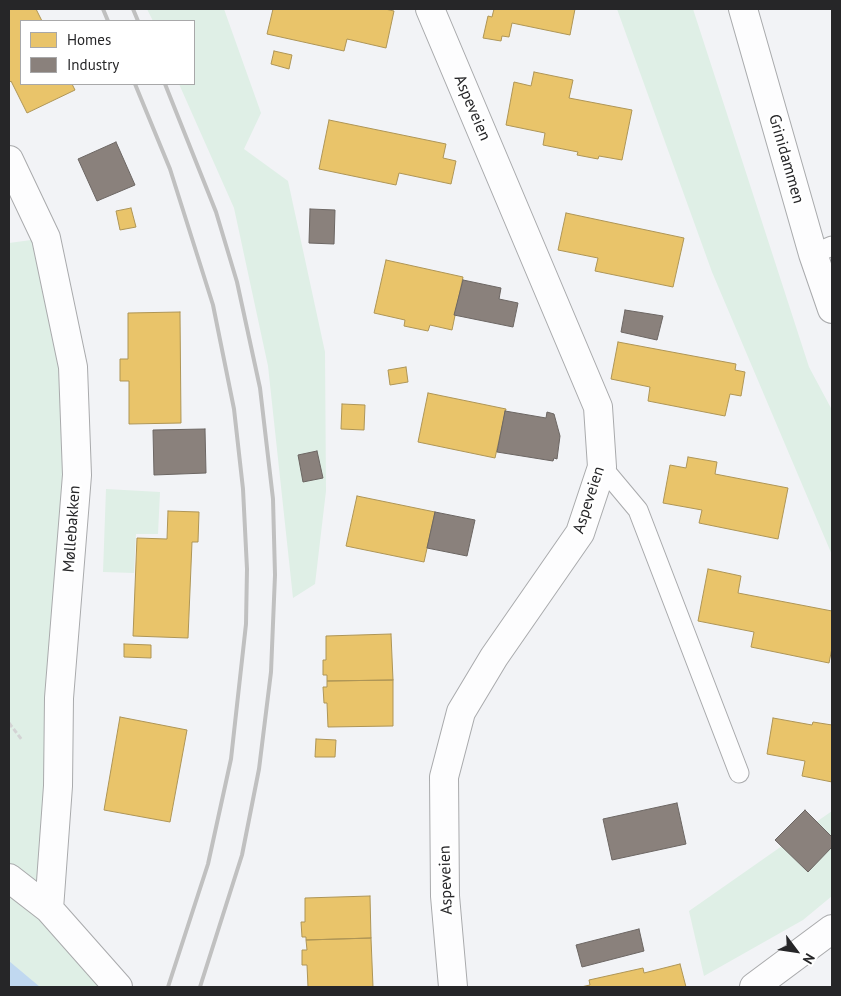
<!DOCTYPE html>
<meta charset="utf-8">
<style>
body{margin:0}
#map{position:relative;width:841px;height:996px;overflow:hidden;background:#f2f3f6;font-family:"PT Sans",sans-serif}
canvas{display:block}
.frame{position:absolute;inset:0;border:10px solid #262628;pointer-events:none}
.legend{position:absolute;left:20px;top:20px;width:175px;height:65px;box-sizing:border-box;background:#fff;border:1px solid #a8a8a9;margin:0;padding:6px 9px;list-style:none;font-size:15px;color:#262628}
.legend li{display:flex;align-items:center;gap:10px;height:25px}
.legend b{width:25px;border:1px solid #a8a8a9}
.north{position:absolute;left:771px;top:926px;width:50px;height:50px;-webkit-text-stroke:4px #fff;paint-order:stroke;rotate:121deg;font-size:14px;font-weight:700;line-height:20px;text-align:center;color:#262628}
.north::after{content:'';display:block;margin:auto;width:18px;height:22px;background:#262628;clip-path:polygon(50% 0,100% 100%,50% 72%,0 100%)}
</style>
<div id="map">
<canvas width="841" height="996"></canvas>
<div class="frame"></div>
<ul class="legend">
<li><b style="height:14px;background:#e9c46a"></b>Homes</li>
<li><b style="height:14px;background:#8a817c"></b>Industry</li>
</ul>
<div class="north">N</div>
</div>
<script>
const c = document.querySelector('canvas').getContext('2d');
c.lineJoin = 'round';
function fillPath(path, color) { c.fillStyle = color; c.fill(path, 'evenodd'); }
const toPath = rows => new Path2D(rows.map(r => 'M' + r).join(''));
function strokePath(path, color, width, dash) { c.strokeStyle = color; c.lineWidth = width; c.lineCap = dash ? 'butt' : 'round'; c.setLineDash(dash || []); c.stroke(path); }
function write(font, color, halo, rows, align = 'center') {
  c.font = font + ' "PT Sans",sans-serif'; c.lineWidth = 5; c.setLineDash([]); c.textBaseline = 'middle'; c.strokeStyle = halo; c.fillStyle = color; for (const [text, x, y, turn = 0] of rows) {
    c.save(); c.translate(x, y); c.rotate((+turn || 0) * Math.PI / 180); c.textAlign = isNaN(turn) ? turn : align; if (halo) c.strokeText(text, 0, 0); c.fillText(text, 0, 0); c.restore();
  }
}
const green = toPath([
 [147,9,224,9,261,113,244,149,288,181,325,352,326,491,315,584,293,598,268,366,234,208,179,84,194,84,194,21,153,21],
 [617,9,693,9,809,367,832,410,832,555,712,272],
 [46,238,73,367,49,909,118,987,37,987,9,964,9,243],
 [106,489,160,492,158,534,136,534,134,573,103,572],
 [832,811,832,896,803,920,704,976,689,911]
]);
const water = toPath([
 [9,961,40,987,9,987]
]);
const homes = toPath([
 [9,9,36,9,42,21,21,21,21,84,72,84,75,90,27,113,11,81,9,83,9,9],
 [273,9,385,9,394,11,386,48,347,39,344,51,267,34,273,9],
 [494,9,575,9,570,35,512,23,509,37,502,36,501,41,483,38,488,16,492,17,494,9],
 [274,51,292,55,289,69,271,64,274,51],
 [534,72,573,80,569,98,632,110,622,160,599,156,598,159,577,155,578,152,543,145,545,133,506,125,514,82,531,86,534,72],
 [329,120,446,144,443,158,456,161,451,184,399,173,396,185,319,169,329,120],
 [131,208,136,227,120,230,116,211,131,208],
 [566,213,684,238,673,287,595,271,598,258,558,250,566,213],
 [386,260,463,277,452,330,430,325,428,331,404,326,405,320,374,313,386,260],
 [180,312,181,423,129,424,129,381,120,381,120,359,128,359,128,313,180,312],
 [618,342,736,364,735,370,745,372,741,396,730,394,725,416,648,401,650,387,611,379,618,342],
 [406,367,408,382,390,385,388,370,406,367],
 [428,393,506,409,495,458,418,442,428,393],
 [342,404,365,405,364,430,341,429,342,404],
 [688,457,717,462,715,474,788,488,778,539,699,523,702,510,663,503,670,465,686,468,688,457],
 [357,496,435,512,424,562,346,546,357,496],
 [168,511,199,512,198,542,192,542,188,638,133,636,137,538,167,539,168,511],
 [708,569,741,576,738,593,832,611,832,648,829,663,751,647,754,632,698,621,708,569],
 [391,634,393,680,327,681,327,675,323,675,323,660,326,660,326,636,391,634],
 [124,644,151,645,151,658,124,657,124,644],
 [393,680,393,726,328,727,327,703,324,703,323,687,327,687,327,681,393,680],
 [120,717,187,730,170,822,104,810,120,717],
 [773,718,812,725,813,722,832,725,832,782,802,776,805,761,767,754,773,718],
 [316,739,336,740,335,757,315,757,316,739],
 [370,896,371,938,306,940,306,937,302,937,301,922,305,922,305,898,370,896],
 [371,938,373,987,308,987,307,965,302,965,302,950,307,950,306,940,371,938],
 [680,964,686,987,581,987,590,985,589,980,643,968,644,973,680,964]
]);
const industry = toPath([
 [116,142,135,185,97,201,78,159,116,142],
 [310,209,335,210,334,244,309,243,310,209],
 [463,280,501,288,499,299,518,303,513,327,454,315,463,280],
 [625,310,663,316,657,340,621,332,625,310],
 [505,411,546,418,547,412,554,414,560,436,557,459,554,458,553,461,497,452,505,411],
 [205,429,206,473,154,475,153,430,205,429],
 [317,451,323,478,303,482,298,455,317,451],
 [435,512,475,520,467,556,427,548,435,512],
 [677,803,686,844,612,860,603,819,677,803],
 [805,810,832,837,832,847,808,872,775,840,805,810],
 [639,929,644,951,582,967,576,945,639,929]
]);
const path = toPath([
 [9,723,22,740]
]);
const service = toPath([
 [813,254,832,246],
 [602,467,638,510,739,773]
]);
const minor = toPath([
 [430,9,598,407,602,467,580,533,494,657,461,712,444,777,445,896,453,987],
 [743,9,813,254,832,309],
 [9,160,46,238,73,367,77,475,59,698,58,786,49,909],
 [9,878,49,909,118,987],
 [754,987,832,929]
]);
const rail = toPath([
 [103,9,108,21],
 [133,9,138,21],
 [135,84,170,169,213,305,234,409,243,489,247,569,246,624,231,759,208,864,168,987],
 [165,84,216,212,237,282,260,388,273,499,275,575,271,672,259,769,242,855,200,987]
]);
const streetNames = [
 ["Aspeveien",472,108,67],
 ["Grinidammen",786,159,74],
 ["Aspeveien",589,500,-72],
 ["Møllebakken",72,529,-86],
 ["Aspeveien",446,880,-92]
];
fillPath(green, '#dfefe6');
fillPath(water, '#c0d8f0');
fillPath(homes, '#e9c46a');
strokePath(homes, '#ae9556', 1);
fillPath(industry, '#8a817c');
strokePath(industry, '#6c6663', 1);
strokePath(service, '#a9aaac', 21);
strokePath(minor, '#a9aaac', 30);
strokePath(path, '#d3d3d4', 3, [5, 2.5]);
strokePath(service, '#fdfdfe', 19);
strokePath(minor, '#fdfdfe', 28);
strokePath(rail, '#c0c0c0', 4);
write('16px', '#262628', '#fff', streetNames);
</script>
